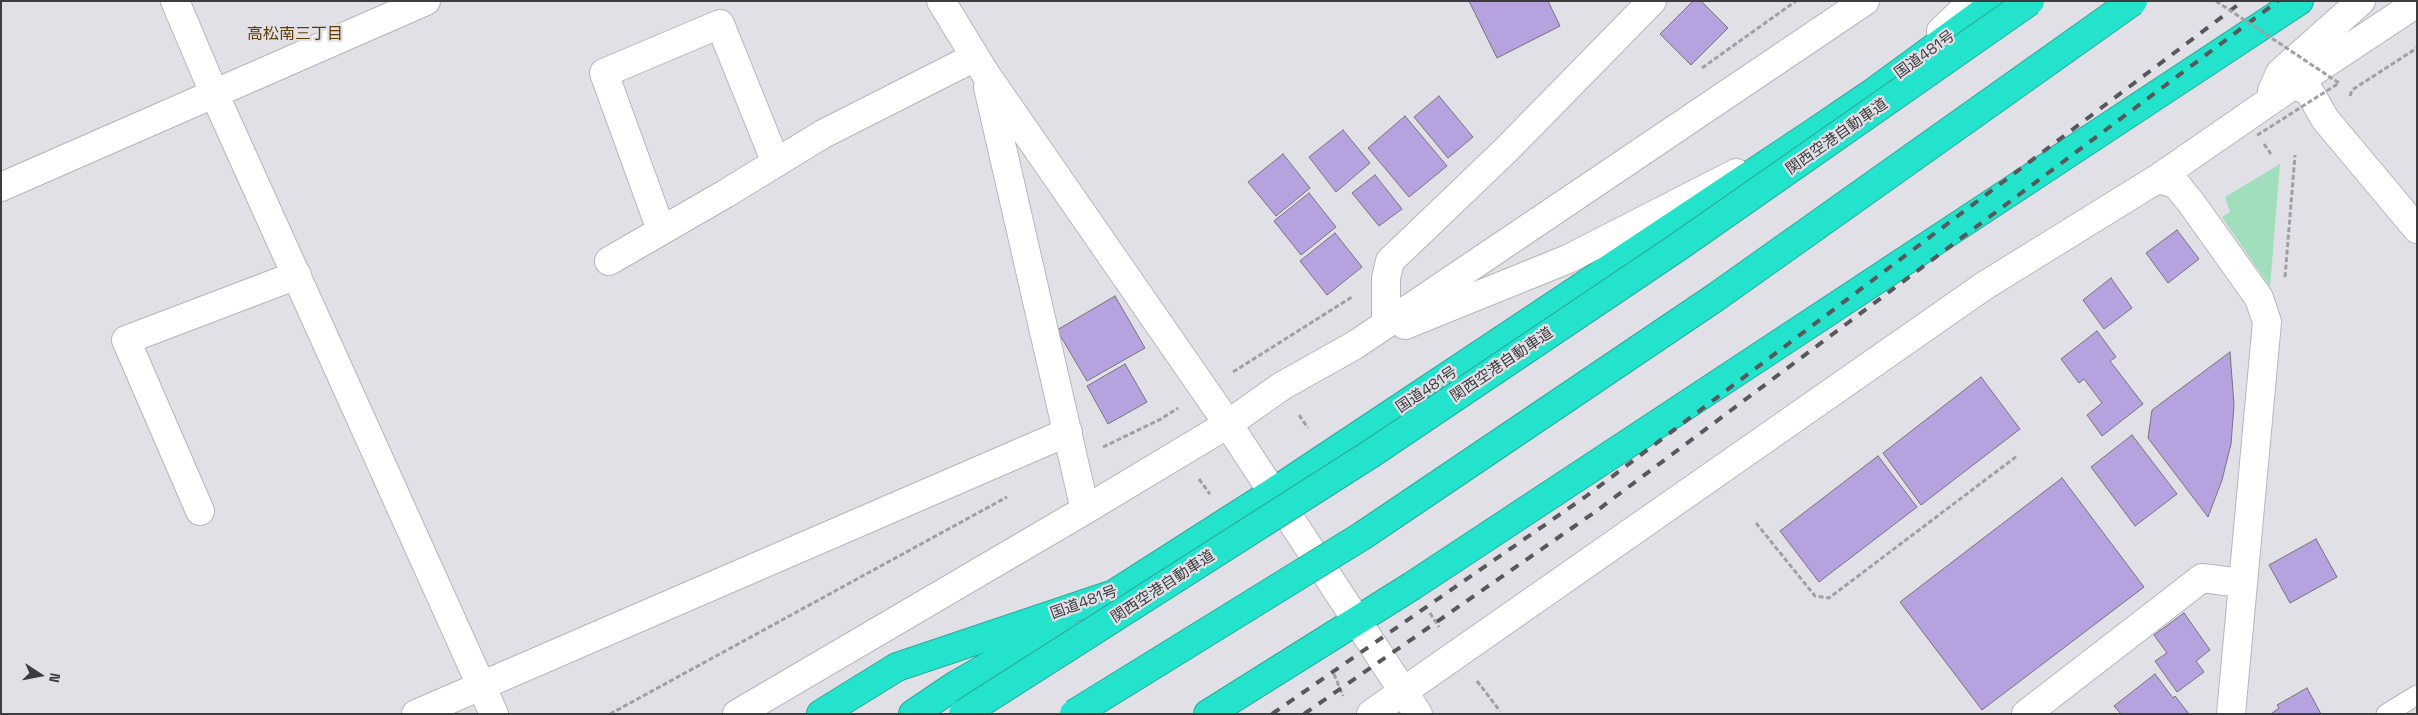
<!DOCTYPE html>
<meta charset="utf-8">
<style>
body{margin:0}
#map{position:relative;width:2418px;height:715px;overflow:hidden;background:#e2e0e7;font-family:"Space Grotesk",sans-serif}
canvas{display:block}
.frame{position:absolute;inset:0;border:2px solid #3d3c3e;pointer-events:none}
.north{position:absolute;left:15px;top:650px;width:50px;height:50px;-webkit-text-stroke:4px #e2e0e7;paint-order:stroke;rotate:101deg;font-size:14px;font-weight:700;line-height:20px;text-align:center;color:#3d3c3e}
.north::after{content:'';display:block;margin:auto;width:18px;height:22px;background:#3d3c3e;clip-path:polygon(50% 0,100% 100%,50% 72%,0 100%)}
</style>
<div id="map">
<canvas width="2418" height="715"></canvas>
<div class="frame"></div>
<div class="north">N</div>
</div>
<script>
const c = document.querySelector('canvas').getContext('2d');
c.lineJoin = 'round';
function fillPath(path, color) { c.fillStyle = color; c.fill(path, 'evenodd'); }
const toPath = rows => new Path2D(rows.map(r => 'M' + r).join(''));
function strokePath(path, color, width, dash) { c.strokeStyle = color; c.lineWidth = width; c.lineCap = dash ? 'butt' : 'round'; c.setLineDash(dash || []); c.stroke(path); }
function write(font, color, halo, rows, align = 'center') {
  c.font = font + ' "Space Grotesk","Noto Sans JP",sans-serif'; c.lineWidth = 4.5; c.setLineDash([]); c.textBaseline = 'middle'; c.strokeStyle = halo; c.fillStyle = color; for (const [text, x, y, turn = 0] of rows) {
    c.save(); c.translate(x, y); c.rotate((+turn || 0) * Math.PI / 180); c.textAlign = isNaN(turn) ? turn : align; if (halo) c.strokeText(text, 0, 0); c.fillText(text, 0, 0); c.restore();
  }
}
const green = toPath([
 [2280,164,2270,287,2222,217,2230,212,2225,197]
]);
const building = toPath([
 [1469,1,1548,1,1560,26,1497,58,1469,1],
 [1693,1,1701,1,1728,28,1691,65,1660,34,1693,1],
 [1439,96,1473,137,1448,158,1414,117,1439,96],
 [1405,116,1447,166,1409,197,1368,148,1405,116],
 [1343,130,1370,163,1336,192,1309,157,1343,130],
 [1283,154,1310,188,1276,216,1248,182,1283,154],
 [1375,175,1402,209,1379,226,1352,193,1375,175],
 [1309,193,1336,227,1301,255,1274,221,1309,193],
 [2177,230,2199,259,2168,283,2146,253,2177,230],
 [1335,233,1362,267,1327,295,1300,261,1335,233],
 [2111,278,2132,308,2104,329,2083,300,2111,278],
 [1115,296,1145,348,1087,381,1057,330,1115,296],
 [2097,331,2116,357,2110,361,2143,404,2102,436,2087,415,2102,403,2084,379,2079,383,2061,359,2097,331],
 [2230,352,2234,405,2231,444,2222,480,2208,517,2148,438,2152,410,2230,352],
 [1125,364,1147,402,1108,424,1087,386,1125,364],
 [1981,377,2020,429,1921,505,1883,453,1981,377],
 [2132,435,2177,494,2135,526,2091,467,2132,435],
 [1878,456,1917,507,1819,582,1780,531,1878,456],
 [2062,478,2144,587,1982,710,1900,602,2062,478],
 [2316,539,2337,577,2290,603,2269,565,2316,539],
 [2184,613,2210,650,2196,661,2204,672,2177,692,2155,661,2167,653,2154,635,2184,613],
 [2155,674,2173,698,2175,696,2189,714,2121,714,2114,706,2155,674],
 [2307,688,2321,714,2271,714,2279,708,2277,705,2307,688]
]);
const path = toPath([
 [1702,68,1796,1],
 [2350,96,2352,90,2417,48],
 [2264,144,2271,154],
 [2285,277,2295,155],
 [1233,372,1352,297],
 [1299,415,1308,428],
 [1103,447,1161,419,1178,408],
 [1199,479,1210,494],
 [1756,523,1815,596,1829,598,2017,456],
 [1430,613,1439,627],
 [1334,674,1343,696],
 [1477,681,1500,711],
 [610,714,1007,497]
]);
const lane = toPath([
 [2386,714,2417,695]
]);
const street = toPath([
 [175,1,214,93,494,714],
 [941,1,985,73,1228,424,1418,714],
 [1941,31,1973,1],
 [2293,85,2309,91,2325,119,2417,229],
 [988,87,1085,510],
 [2272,91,2280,73,2361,1],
 [2157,179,2176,184,2192,204,2259,298,2267,322,2231,714],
 [1,187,426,1],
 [661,230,604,73,720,24,776,163],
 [609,261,725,194,823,134,975,57],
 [1386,324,1386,278,1390,261,1506,150,1652,1],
 [1405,325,1568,259,1736,173],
 [200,511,126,340,297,275],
 [416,714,1068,432],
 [737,714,1085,510,1228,424,1282,386,1355,345,1865,1],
 [1371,714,1984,286,2157,179,2293,85,2417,3],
 [2026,714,2202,578,2241,583]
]);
const highway = toPath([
 [821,714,897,667,1114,594,1272,493,1815,132,1871,94,1998,1],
 [913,714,956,685,1062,624],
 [1208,714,1412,586,2299,1]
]);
const rail = toPath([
 [1272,714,1585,497,2243,1],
 [1304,714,1595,512,2278,1]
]);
const pathBridge = toPath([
 [2216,1,2339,83,2256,136]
]);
const highwayBridge = toPath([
 [963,714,1372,453,1678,247,2030,1],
 [1074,714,1362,536,1716,297,2133,1]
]);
const streetNames = [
 ["国道481号",1925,55,-36],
 ["関西空港自動車道",1837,137,-35],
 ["関西空港自動車道",1502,365,-34],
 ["国道481号",1427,390,-34],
 ["関西空港自動車道",1163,587,-33],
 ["国道481号",1084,603,-20]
];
const neighbourhoodNames = [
 ["高松南三丁目",295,35]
];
fillPath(green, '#a1debc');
fillPath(building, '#b6a2df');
strokePath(building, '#757379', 1);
strokePath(lane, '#b6b5bb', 21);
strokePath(street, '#b6b5bb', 30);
strokePath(highway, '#2ca99a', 30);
strokePath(path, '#a19fa4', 3, [5, 2.5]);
strokePath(lane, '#fff', 19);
strokePath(street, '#fff', 28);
strokePath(highway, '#23e3cc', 28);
strokePath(rail, '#58575a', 4, [9, 9]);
strokePath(highwayBridge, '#2ca99a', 30, []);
strokePath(pathBridge, '#a19fa4', 3, [5, 2.5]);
strokePath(highwayBridge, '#23e3cc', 28);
write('15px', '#3d3c3e', '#e2e0e7', streetNames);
write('16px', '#5e3c04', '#e2e0e7', neighbourhoodNames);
</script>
